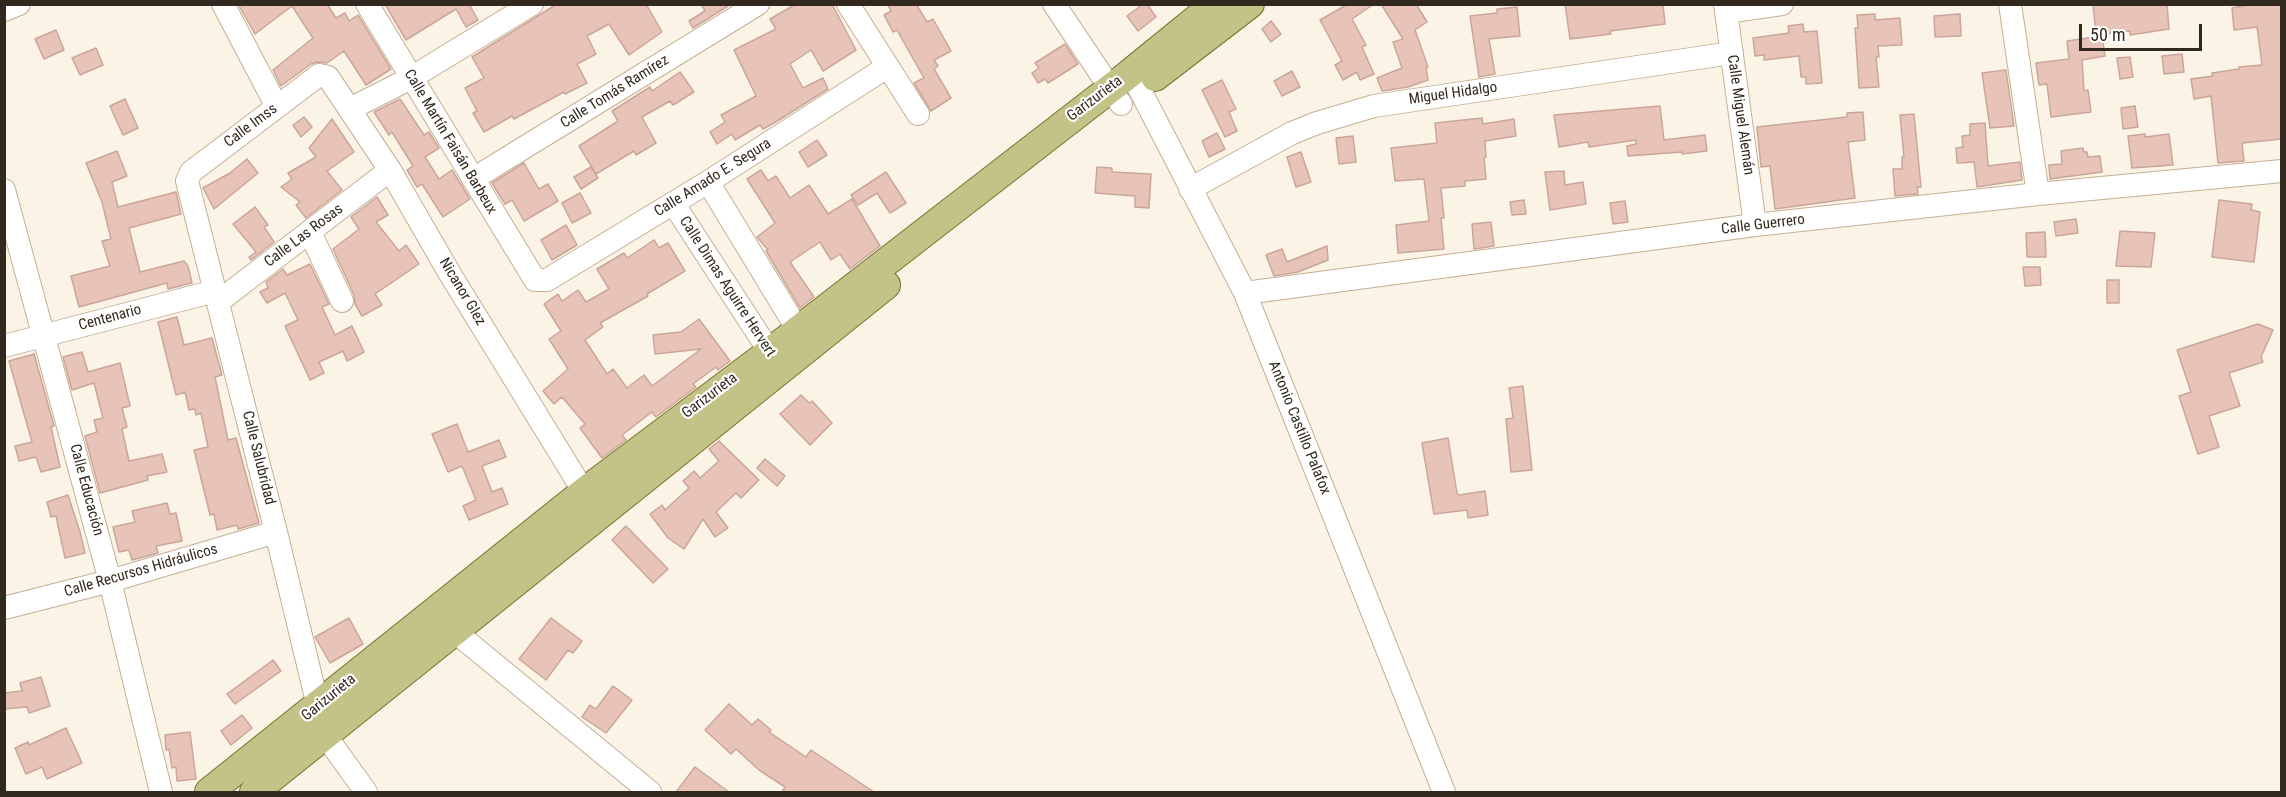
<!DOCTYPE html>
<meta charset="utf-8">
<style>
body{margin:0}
#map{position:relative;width:2286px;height:797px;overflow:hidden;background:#fcf3e7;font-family:"Roboto Condensed",sans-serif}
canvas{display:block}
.frame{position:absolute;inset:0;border:6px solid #32291e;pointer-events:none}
.scale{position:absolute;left:2079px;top:24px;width:123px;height:27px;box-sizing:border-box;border:3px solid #32291e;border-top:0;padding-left:8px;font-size:18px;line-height:21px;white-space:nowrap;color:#32291e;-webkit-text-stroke:4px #fff;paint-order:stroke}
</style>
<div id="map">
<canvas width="2286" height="797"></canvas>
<div class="frame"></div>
<div class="scale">50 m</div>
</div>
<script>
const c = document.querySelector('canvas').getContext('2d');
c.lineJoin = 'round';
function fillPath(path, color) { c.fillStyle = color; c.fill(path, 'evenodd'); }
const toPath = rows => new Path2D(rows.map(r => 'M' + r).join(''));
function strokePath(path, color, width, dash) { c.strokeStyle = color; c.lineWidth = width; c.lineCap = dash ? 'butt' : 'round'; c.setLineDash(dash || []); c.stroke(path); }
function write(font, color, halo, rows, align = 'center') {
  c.font = font + ' "Roboto Condensed",sans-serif'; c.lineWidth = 4.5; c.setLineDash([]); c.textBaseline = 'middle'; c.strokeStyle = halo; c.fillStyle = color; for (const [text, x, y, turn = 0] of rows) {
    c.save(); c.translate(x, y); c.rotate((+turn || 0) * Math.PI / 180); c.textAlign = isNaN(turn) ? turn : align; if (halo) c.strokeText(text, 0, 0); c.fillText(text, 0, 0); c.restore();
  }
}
const building = toPath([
 [238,4,327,4,336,18,345,13,349,21,358,15,391,69,366,85,344,51,327,63,317,62,311,64,281,86,273,70,313,38,292,6,255,34,238,4],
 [385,4,469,4,478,20,466,27,456,9,406,40,385,4],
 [557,4,646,4,662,32,629,55,609,24,587,36,596,54,577,64,587,83,565,94,564,92,514,119,512,116,484,132,473,113,477,111,465,88,484,78,472,57,557,4],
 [701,4,731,4,693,28,689,21,705,11,701,4],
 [796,4,832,4,856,50,823,71,811,50,790,64,803,88,823,78,828,89,774,123,763,129,760,125,735,140,732,134,717,144,710,132,725,122,721,115,756,96,734,50,776,29,770,19,796,4],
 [887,4,916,4,927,22,933,19,951,51,934,60,938,66,934,69,951,98,931,111,914,83,924,78,897,30,893,32,884,15,891,11,887,4],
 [1143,4,1147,4,1156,17,1138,31,1127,16,1143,4],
 [1348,4,1374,4,1352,19,1366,45,1362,47,1374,74,1360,80,1357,72,1343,80,1335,65,1342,61,1320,20,1348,4],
 [1381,4,1416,4,1427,22,1415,30,1428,67,1426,68,1428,80,1408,87,1382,91,1377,78,1402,68,1393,42,1403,39,1381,4],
 [1565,4,1663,4,1665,24,1610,31,1611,34,1570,39,1565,4],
 [2093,4,2167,4,2169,29,2130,35,2130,31,2096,35,2093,4],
 [2254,4,2282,4,2282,139,2242,143,2244,161,2218,163,2211,96,2194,99,2191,79,2213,76,2212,73,2239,69,2239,67,2262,65,2257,27,2234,30,2232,8,2254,4],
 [1517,7,1520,36,1489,39,1495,74,1479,77,1470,16,1497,13,1497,9,1517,7],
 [1875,14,1875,20,1900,18,1902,45,1878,46,1879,57,1876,57,1879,87,1859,88,1855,28,1858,28,1857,15,1875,14],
 [1960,14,1961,36,1935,37,1934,16,1960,14],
 [1271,21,1281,34,1271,42,1262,29,1271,21],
 [1803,24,1804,32,1817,31,1822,83,1806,84,1806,77,1801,77,1799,56,1764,60,1764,55,1755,56,1753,38,1789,33,1788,26,1803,24],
 [56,30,64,50,44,59,35,39,56,30],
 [2102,36,2105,56,2082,60,2084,91,2088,90,2091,112,2051,117,2047,84,2039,85,2036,63,2069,59,2067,41,2102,36],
 [1065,44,1078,64,1048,83,1045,79,1038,83,1032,73,1039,68,1035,63,1065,44],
 [96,48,103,65,80,75,72,58,96,48],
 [2182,54,2184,72,2164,74,2162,56,2182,54],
 [2130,57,2133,77,2120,79,2117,58,2130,57],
 [2006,70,2014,126,1990,128,1982,73,2006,70],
 [1292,71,1300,87,1282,96,1274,81,1292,71],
 [680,72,694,92,673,105,670,101,642,117,656,143,636,155,634,151,596,174,579,146,618,121,612,111,650,87,652,91,680,72],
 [1222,80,1236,109,1229,112,1237,131,1225,137,1202,90,1222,80],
 [125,99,138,128,123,135,110,106,125,99],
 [400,99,424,135,429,132,439,148,425,157,439,179,452,170,470,199,443,217,422,184,417,187,407,170,413,166,392,132,389,135,374,112,400,99],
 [1660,106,1664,140,1705,135,1707,151,1682,154,1682,152,1628,156,1627,146,1636,144,1636,140,1589,147,1588,142,1559,147,1554,115,1660,106],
 [2135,106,2138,127,2123,129,2121,108,2135,106],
 [1863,112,1865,140,1848,142,1855,198,1775,209,1770,166,1761,167,1757,127,1847,117,1847,113,1863,112],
 [1914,114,1921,187,1917,187,1918,194,1895,196,1893,169,1902,169,1902,157,1904,157,1900,115,1914,114],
 [304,117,312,127,301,137,293,125,304,117],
 [1482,118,1483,124,1514,119,1516,136,1485,141,1486,157,1484,158,1486,179,1465,181,1465,186,1441,188,1444,218,1441,218,1444,249,1398,253,1396,225,1429,221,1424,179,1395,181,1391,148,1437,143,1435,123,1482,118],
 [332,119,354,152,327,171,342,190,306,218,296,205,300,202,281,187,292,179,288,173,316,157,309,148,332,119],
 [1985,123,1988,166,2020,162,2022,180,1977,187,1974,162,1957,163,1956,148,1963,147,1962,136,1970,135,1970,124,1985,123],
 [1217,133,1225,149,1209,157,1202,141,1217,133],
 [2145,134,2145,137,2169,134,2173,165,2132,168,2128,136,2145,134],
 [1353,136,1356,162,1339,164,1336,138,1353,136],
 [817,140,827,155,808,167,799,152,817,140],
 [2083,148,2084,152,2087,152,2088,157,2100,156,2102,172,2050,179,2049,165,2062,164,2061,151,2083,148],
 [117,151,127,176,112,182,118,207,176,192,181,214,129,228,140,272,184,261,188,266,192,283,168,289,167,283,79,307,71,276,110,266,102,241,111,239,102,202,86,163,117,151],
 [1301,152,1311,182,1296,187,1287,157,1301,152],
 [247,159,258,173,214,209,203,188,230,173,247,159],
 [524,163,539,189,548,184,558,201,524,221,512,200,505,204,492,183,524,163],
 [591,167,598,178,581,189,574,177,591,167],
 [1097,167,1112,168,1112,172,1151,174,1149,208,1135,207,1135,196,1095,193,1097,167],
 [761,170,768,181,776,176,790,198,809,185,828,214,852,199,880,246,850,269,840,254,831,260,820,242,790,262,814,297,800,308,766,251,768,250,757,237,775,223,747,179,761,170],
 [1564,171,1565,185,1583,182,1586,204,1550,210,1545,172,1564,171],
 [886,172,906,203,890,213,877,193,858,205,851,195,886,172],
 [580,193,591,213,572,223,562,203,580,193],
 [377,197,388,215,376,222,399,251,406,245,419,264,375,294,382,305,362,316,355,304,354,295,333,249,359,229,351,217,377,197],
 [1524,200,1526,214,1512,215,1510,202,1524,200],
 [2219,200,2252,204,2251,210,2260,212,2254,262,2212,257,2219,200],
 [1625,201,1628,222,1613,224,1610,203,1625,201],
 [255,207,268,225,264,227,274,242,251,260,249,257,256,252,233,224,255,207],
 [2076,219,2078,233,2056,236,2054,222,2076,219],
 [1491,222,1494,246,1474,249,1472,224,1491,222],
 [566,225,577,245,552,260,541,240,566,225],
 [2120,231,2155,233,2151,267,2116,266,2120,231],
 [2045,232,2046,257,2027,257,2026,233,2045,232],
 [654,240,659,248,668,243,685,271,647,294,648,296,600,323,603,327,585,340,607,374,613,369,627,388,644,375,652,386,701,349,655,354,653,335,681,332,699,319,730,361,718,370,716,367,693,384,696,387,656,417,652,412,622,435,626,440,602,458,580,428,585,424,562,397,554,404,543,391,568,369,549,339,561,331,544,304,558,294,562,301,578,290,586,302,609,289,597,269,624,253,627,258,654,240],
 [1327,246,1328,260,1298,272,1274,276,1266,255,1282,249,1287,262,1327,246],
 [310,264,329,304,322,307,335,335,352,326,364,352,347,361,343,351,319,362,324,373,310,380,285,326,298,320,285,293,267,303,260,292,268,288,266,282,283,269,287,275,310,264],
 [2023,267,2040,267,2041,285,2025,286,2023,267],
 [2107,280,2119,280,2119,303,2107,303,2107,280],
 [177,317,184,345,212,338,222,375,215,377,228,440,236,438,259,523,238,529,237,525,217,530,214,514,210,515,194,450,208,447,201,413,196,415,195,409,189,410,185,392,176,395,158,322,177,317],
 [2258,324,2273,330,2261,357,2263,362,2229,373,2240,406,2209,416,2219,447,2198,454,2179,396,2191,392,2177,350,2258,324],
 [82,352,88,372,120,363,130,406,122,408,127,427,122,429,129,461,162,454,167,472,147,476,148,480,100,493,85,436,97,432,94,420,103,418,94,383,72,390,63,357,82,352],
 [34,354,54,426,51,427,60,467,41,472,36,457,19,461,15,446,32,442,9,361,34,354],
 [1523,386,1532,470,1511,472,1506,419,1513,418,1509,388,1523,386],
 [801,395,809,403,812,401,832,423,810,445,780,414,801,395],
 [457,424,468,452,499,440,506,457,482,466,492,492,502,488,508,504,469,520,463,506,476,500,462,466,448,472,432,434,457,424],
 [1448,438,1457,493,1459,495,1485,491,1488,515,1468,518,1467,510,1434,514,1422,443,1448,438],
 [719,441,759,480,741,498,736,493,716,512,728,528,715,537,703,519,684,549,668,538,650,514,662,505,665,510,689,488,683,481,694,471,700,478,719,461,709,449,719,441],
 [765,459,785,476,777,486,757,468,765,459],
 [68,495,80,532,85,553,65,558,56,516,51,517,47,502,68,495],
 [167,503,170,514,176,513,182,541,156,546,158,553,132,560,129,550,119,552,113,527,135,522,132,511,167,503],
 [626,526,668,569,653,583,612,540,626,526],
 [349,618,363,644,330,663,315,637,349,618],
 [551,618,582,641,573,653,568,650,546,680,519,659,551,618],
 [273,660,281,671,235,704,227,694,273,660],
 [41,677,50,706,29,713,27,707,4,709,4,693,22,691,20,683,41,677],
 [613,686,632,700,606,733,582,717,590,705,596,709,613,686],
 [729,704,752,725,758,719,771,730,769,732,806,757,811,750,874,792,782,792,785,787,759,770,736,749,731,754,705,730,729,704],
 [242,715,252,728,231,745,221,731,242,715],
 [66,728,82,763,47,779,42,767,26,774,15,748,28,742,29,745,66,728],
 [190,732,196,779,177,781,176,767,172,768,169,749,166,750,165,735,190,732],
 [695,767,729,792,676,792,695,767]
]);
const minor = toPath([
 [223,4,277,107],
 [367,4,535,280,547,280,708,182,887,67],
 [848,4,918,114],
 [1054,4,1121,104],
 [1725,4,1755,225],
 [2010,4,2038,194],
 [4,10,19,4],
 [1726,12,1782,4],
 [1129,74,1140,90,1245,293,1444,792],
 [350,109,411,78,532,4],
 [473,179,758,4],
 [708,182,807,345],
 [1190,189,1292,133,1317,123,1374,106,1732,53],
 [4,190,110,581,161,792],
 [673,203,779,366],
 [310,232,342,301],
 [1245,293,1755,225,2038,194,2282,171],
 [218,302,390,170],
 [4,346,215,291],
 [4,608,110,581,276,532],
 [445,620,454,631,650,792],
 [366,792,325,735,276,532,187,181,191,172,319,75,328,77,390,170,450,274,592,505]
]);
const major = toPath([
 [1155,77,1250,4],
 [209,792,584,492,770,352,1129,74,1215,4],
 [254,792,886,285]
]);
const streetNames = [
 ["Calle Tomás Ramírez",615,92,-32],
 ["Miguel Hidalgo",1453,94,-8],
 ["Garizurieta",1095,99,-37],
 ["Calle Miguel Alemán",1740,115,82],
 ["Calle Imss",251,126,-37],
 ["Calle Martín Faisán Barbeux",450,142,59],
 ["Calle Amado E. Segura",713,178,-32],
 ["Calle Guerrero",1763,225,-7],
 ["Calle Las Rosas",304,236,-37],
 ["Calle Dimas Aguirre Hervert",727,287,57],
 ["Nicanor Glez",462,292,59],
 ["Centenario",110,318,-15],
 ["Garizurieta",710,396,-37],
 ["Antonio Castillo Palafox",1299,428,68],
 ["Calle Salubridad",258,458,76],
 ["Calle Educación",86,490,75],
 ["Calle Recursos Hidráulicos",141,571,-16],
 ["Garizurieta",329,698,-39]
];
fillPath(building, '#e8c3b7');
strokePath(building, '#caa69a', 1.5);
strokePath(minor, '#c5af93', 24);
strokePath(major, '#78732e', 30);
strokePath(minor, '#fff', 22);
strokePath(major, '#c4c387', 28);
write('15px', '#32291e', '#fff', streetNames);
</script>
